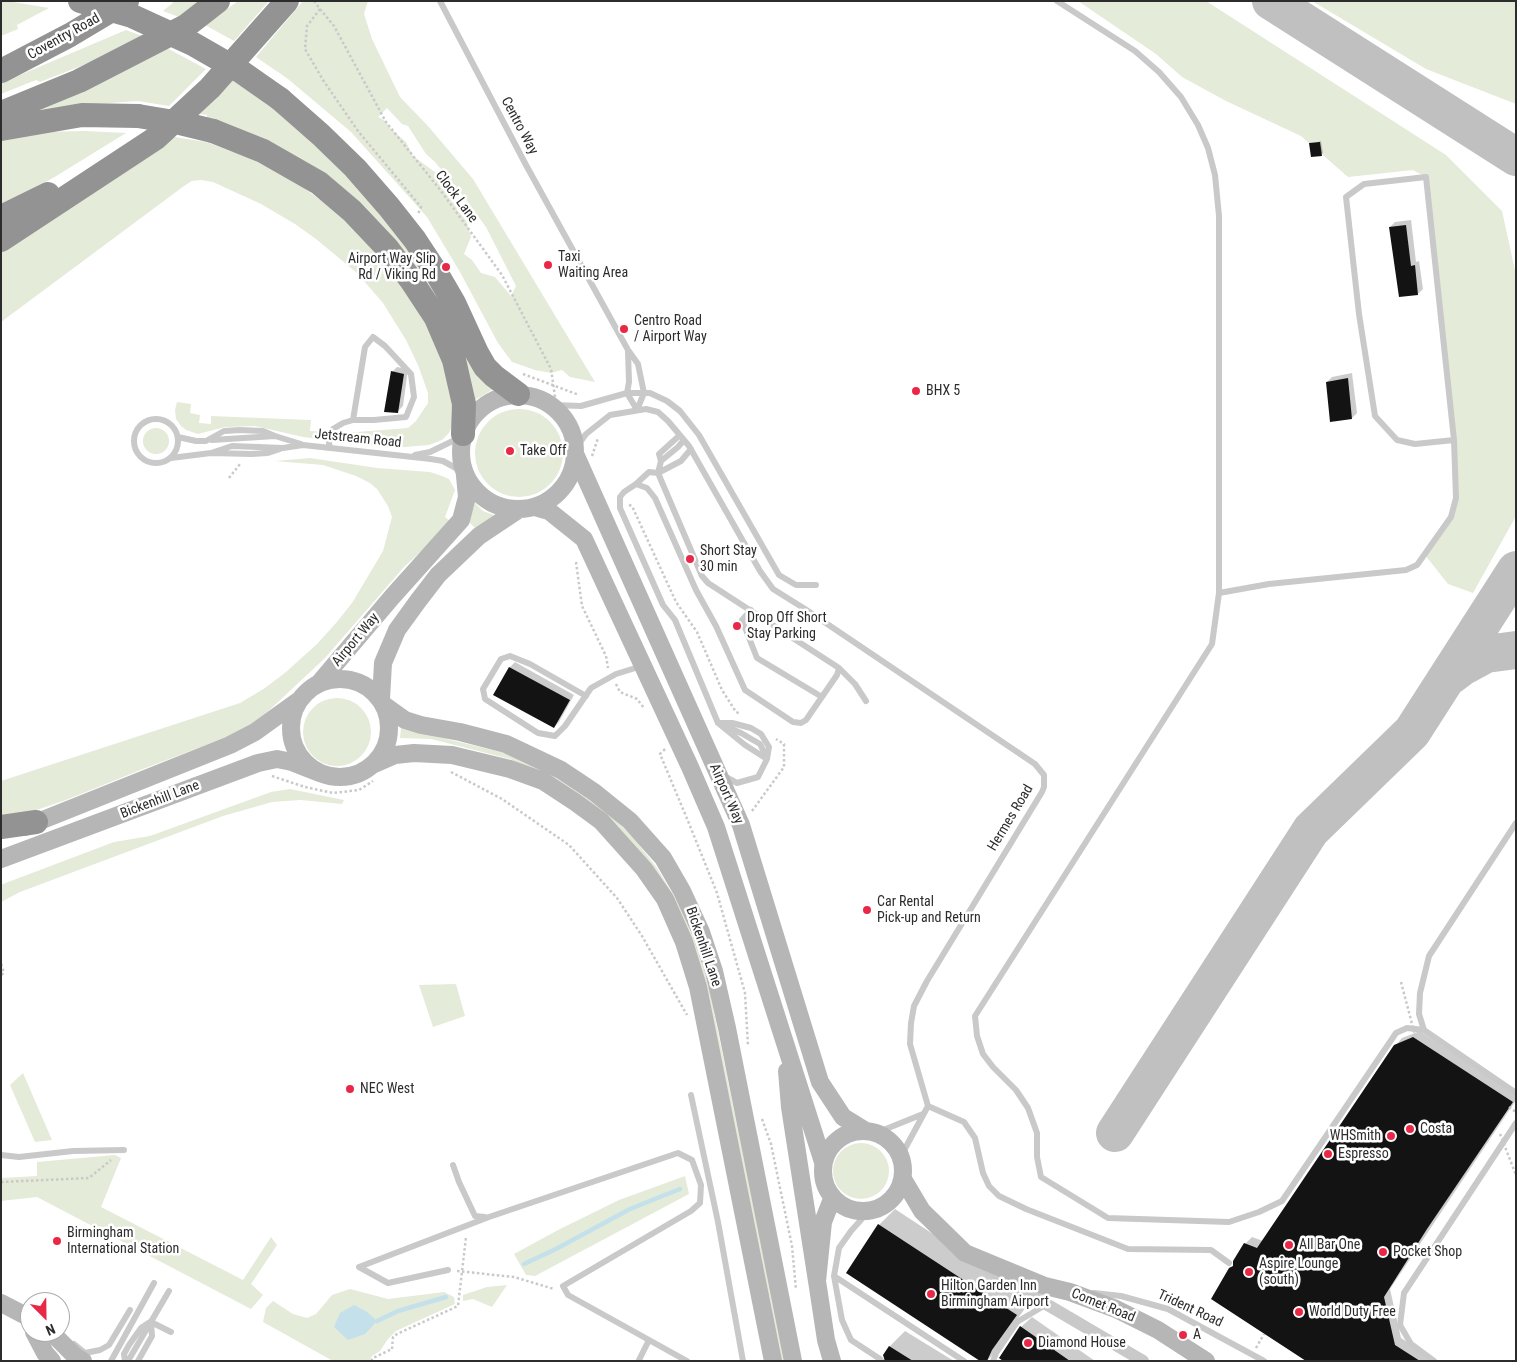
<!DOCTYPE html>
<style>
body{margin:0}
#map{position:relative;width:1517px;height:1362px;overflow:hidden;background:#fff;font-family:"Roboto Condensed",sans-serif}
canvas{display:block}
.frame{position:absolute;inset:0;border:2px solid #2c2c2c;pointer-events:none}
.north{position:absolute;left:20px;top:1292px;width:50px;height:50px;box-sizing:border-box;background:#fff;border:1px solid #ababab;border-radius:50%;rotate:157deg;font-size:14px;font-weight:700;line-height:20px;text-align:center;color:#2c2c2c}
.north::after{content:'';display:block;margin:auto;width:18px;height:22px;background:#e92847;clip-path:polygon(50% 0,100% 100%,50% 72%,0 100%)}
</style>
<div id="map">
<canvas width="1517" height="1362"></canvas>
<div class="frame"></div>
<div class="north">N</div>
</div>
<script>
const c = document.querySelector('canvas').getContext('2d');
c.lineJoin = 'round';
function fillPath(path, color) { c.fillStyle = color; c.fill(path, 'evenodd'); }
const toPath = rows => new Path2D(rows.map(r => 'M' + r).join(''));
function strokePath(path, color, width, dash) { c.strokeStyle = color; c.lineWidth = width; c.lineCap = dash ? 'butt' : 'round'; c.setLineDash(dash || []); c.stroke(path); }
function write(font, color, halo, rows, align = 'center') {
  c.font = font + ' "Roboto Condensed",sans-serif'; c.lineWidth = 5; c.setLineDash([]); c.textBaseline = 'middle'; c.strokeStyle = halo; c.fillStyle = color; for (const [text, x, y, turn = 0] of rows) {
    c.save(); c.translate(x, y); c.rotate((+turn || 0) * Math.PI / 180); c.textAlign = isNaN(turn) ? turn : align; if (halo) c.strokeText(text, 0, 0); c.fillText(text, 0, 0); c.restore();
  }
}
const green = toPath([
 [1,1,7,1,49,8,17,25,18,29,1,36],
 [175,1,200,1,179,17,163,11],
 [238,1,269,1,234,41,205,25],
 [303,1,368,1,364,14,372,39,400,97,428,126,473,179,595,382,570,377,562,370,551,373,535,370,512,362,498,343,460,272,427,217,351,132,288,79,256,57],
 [387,108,402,124,408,126,426,154,435,162,464,197,486,227,516,286,511,296,495,277,481,273,472,260,464,254,471,237,466,220,457,210,455,198,435,172,413,156,406,142,391,129,384,120,378,117],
 [1078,1,1206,1,1446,155,1502,211,1516,275,1516,516,1473,593,1448,584,1425,555,1451,517,1456,498,1454,440,1426,177,1413,170,1348,177,1301,136,1226,101,1182,77,1156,54],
 [1312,1,1516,1,1516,104,1426,69],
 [126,30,145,37,86,64,40,82,36,80,1,94,1,83],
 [167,48,206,69,169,106,138,101,82,105,23,115,22,112,153,56],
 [231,79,274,105,312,136,404,240,495,388,470,403,384,236,205,121,207,115,195,113],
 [85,131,126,133,53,178,1,205,1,141,39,132],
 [168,136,206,142,249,158,286,175,327,205,369,240,395,270,441,348,455,420,449,433,442,440,429,445,392,448,303,437,255,426,225,427,198,434,186,430,181,426,176,419,175,410,177,402,191,404,190,413,200,415,199,423,211,424,211,416,311,420,310,431,344,433,408,428,416,421,428,403,428,393,418,365,406,340,383,303,357,273,316,239,295,224,261,204,213,182,201,180,192,181,184,186,1,322,1,251],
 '475 453a44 44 0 1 1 88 0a44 44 0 1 1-88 0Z',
 '143 441a13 13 0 1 1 26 0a13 13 0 1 1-26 0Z',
 [310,458,377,468,430,472,442,476,449,479,455,490,445,517,450,521,429,544,404,567,325,658,260,719,232,735,143,769,66,800,1,822,1,781,240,703,265,688,286,672,317,644,336,623,352,603,383,551,392,517,388,506,377,489,370,483,356,476,323,465,275,461],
 [475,503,483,511,494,515,476,529,468,521,472,512],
 '303 732a34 34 0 1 1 68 0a34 34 0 1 1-68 0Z',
 [401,728,509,754,573,786,611,816,634,838,657,868,677,901,695,939,708,983,785,1361,779,1361,673,903,551,778,510,759,431,739,400,738],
 [290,789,344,800,342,804,301,800,272,802,223,816,20,892,1,902,1,885,3,884,114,842,150,836,271,792],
 [456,984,465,1016,433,1027,419,985],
 [23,1073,52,1140,35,1142,10,1085],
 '833 1171a28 28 0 1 1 56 0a28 28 0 1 1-56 0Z',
 [115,1155,121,1158,101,1207,243,1280,271,1237,277,1245,251,1284,263,1295,251,1309,37,1197,1,1201,1,1178,37,1176,37,1162],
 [685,1176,689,1194,535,1276,526,1275,514,1254,558,1230,619,1200],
 [507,1285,492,1307,473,1299,463,1301,463,1295,487,1287],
 [350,1289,388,1299,444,1292,454,1297,455,1304,396,1331,388,1339,380,1351,372,1356,369,1361,333,1361,263,1322,266,1308,273,1301,293,1314,307,1318,316,1314,332,1295]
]);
const water = toPath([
 [354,1305,367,1312,377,1321,365,1334,348,1340,334,1327,340,1313]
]);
const shadow = toPath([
 [1321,141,1323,153,1321,154,1311,144],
 [1411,220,1416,262,1419,261,1423,289,1418,294,1400,296,1390,227,1395,222],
 [397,367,408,369,403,406,398,411,392,372],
 [1352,373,1357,413,1352,418,1327,382,1332,377],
 [515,662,574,695,559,722,554,727,495,694,510,667],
 [1420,1031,1516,1093,1516,1100,1390,1289,1401,1338,1437,1361,1309,1361,1230,1269,1235,1264,1245,1244,1252,1237,1263,1241,1395,1046,1402,1038],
 [895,1209,1032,1299,1007,1333,1000,1347,987,1361,879,1225],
 [1032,1317,1095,1361,1006,1361,1021,1327],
 [905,1331,954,1361,881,1361,886,1356,889,1347]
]);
const stream = toPath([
 [524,1264,556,1249,630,1209,680,1189],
 [377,1321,398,1311,446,1297]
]);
const taxiway = toPath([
 [1271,1,1516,157],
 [1450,676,1462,667,1486,654,1516,650],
 [1115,1133,1311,830,1412,732,1516,570]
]);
const building = toPath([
 [1320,142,1322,156,1311,157,1309,143],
 [1406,225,1411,266,1415,265,1418,295,1399,297,1389,227],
 [391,371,404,374,398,413,384,412],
 [1348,378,1352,419,1330,422,1326,382],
 [509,667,570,700,554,728,493,695],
 [1413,1037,1513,1102,1427,1229,1384,1297,1395,1345,1420,1361,1306,1361,1211,1299,1229,1268,1233,1266,1233,1261,1244,1243,1257,1248,1394,1045],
 [878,1224,1017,1315,992,1350,987,1361,980,1361,846,1273],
 [1020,1326,1070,1361,1003,1361,999,1358],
 [889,1346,913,1361,885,1361,883,1355]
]);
const path = toPath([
 [314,1,320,9,307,26,305,49,323,80,358,131,421,207,418,214],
 [320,9,334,26,386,122,441,191,502,275,551,369,555,397],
 [523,374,579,395],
 [592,456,598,438],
 [229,478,240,464],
 [629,505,632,506,676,602,697,632,722,690,736,712,741,714],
 [576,562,582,606,606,656,608,668],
 [616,684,620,692,637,699,644,708],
 [665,749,660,754,688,821,717,893,745,993,748,1046],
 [451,772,502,799,569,845,617,898,642,936,687,1015],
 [272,776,305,787,333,793,359,790,373,781],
 [752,811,784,767,784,744,776,739],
 [1,964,4,973,1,975],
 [1509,1107,1516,1112],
 [762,1119,771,1144,792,1246,796,1290],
 [1,1182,89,1178,111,1160],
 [457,1271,514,1277,554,1289],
 [1256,1348,1264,1334],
 [392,1349,393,1337,397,1334,458,1306,466,1237],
 [371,1361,373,1358,392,1349]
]);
const lane = toPath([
 [440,1,526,165,628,350,638,364,644,393,637,410],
 [1057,1,1135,51,1159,72,1181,97,1198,125,1208,148,1215,175,1219,216,1219,593],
 [628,352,629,382,627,393,637,410],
 [553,405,581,406,627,393,650,393,667,401,680,411,699,435,779,575,796,585,816,585],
 '134 441a22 22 0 1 1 44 0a22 22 0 1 1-44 0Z',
 [178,437,196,441,206,441,224,431,240,430,263,431,275,436],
 [212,440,275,436,301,444],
 [1454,440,1415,444,1397,440,1375,416,1359,314,1346,197,1364,184,1426,177,1454,440,1456,498,1451,517,1417,565,1406,570,1269,584,1219,593,1212,644,975,1016,977,1036,983,1054,993,1067,1016,1090,1028,1108,1037,1133,1037,1157,1041,1177,1108,1218,1229,1222,1259,1212,1282,1201,1396,1033,1407,1028,1424,1030,1516,1093],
 [330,448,328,437,333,429,343,423,353,420,374,420,406,417,414,397,411,374,385,346,373,337,365,347,353,420],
 [576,448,586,434,610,415,646,409,658,412,668,421,689,446,760,571,773,589,805,609,1035,764,1044,775,1044,787,1042,792,927,981,914,1006,911,1023,910,1044,928,1106,901,1156],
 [691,449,681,461,658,473,702,576,708,583,839,668,837,675,806,720,801,723,793,722,745,690,716,626,696,590,655,498,647,488,636,484,624,492,620,497,620,508,663,605,675,620,718,723,745,745,767,759,758,777,737,783,724,776],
 [211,453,232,446,283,448,303,445,431,459,443,461,463,472],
 [415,455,430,452,461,437],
 [171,458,211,453,251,454,268,453,280,449],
 [661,461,659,454,680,435],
 [636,484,649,472,658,473,661,461,678,447,684,440],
 [751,610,742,620,757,658,822,697],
 [839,668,855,684,866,701],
 [586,696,530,664,510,656,501,659,483,689,485,699,538,733,555,736,565,726,591,688,616,674,642,666],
 [718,723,732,723,751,728,761,734,769,747,767,759],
 [725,726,741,733,760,744,767,758],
 [1424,1030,1419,1014,1420,993,1429,956,1516,823],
 [691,1095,718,1222,743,1361],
 [928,1106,964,1122,975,1138,983,1173,989,1186,999,1196,1026,1209,1128,1249,1211,1250,1229,1263],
 [876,1133,923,1114],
 [1,1155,19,1157,73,1151,124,1150],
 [453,1165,459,1182,475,1216,485,1217],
 [869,1211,851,1231,839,1248,834,1276,964,1361],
 [448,1270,388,1283,359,1267,489,1217,678,1153,692,1160,701,1185,700,1203,691,1211,563,1286,568,1295,687,1361],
 [834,1276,842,1320,851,1340,880,1359],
 [1094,1293,1121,1296,1168,1309,1264,1361],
 [151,1322,171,1332],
 [74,1344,85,1353,100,1350,109,1345,130,1310],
 [111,1361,154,1283],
 [125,1361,124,1354,129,1345,141,1328,150,1322],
 [128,1361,169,1291],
 [138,1361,152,1336,151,1323],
 [640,1361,639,1360,649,1340],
 [993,1361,996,1353,1017,1322,1047,1304],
 [1434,1361,1411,1344,1400,1325,1404,1293,1516,1123]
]);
const street = toPath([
 [988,1268,1007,1281,1143,1361]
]);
const secondary = toPath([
 '461 452a57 57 0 1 1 114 0a57 57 0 1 1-114 0Z',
 [576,456,741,825,820,1082,843,1117,864,1130],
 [535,507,549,511,584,539,690,767,716,827,823,1162],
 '291 728a49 49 0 1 1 98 0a49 49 0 1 1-98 0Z',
 [320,682,392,597,461,520,467,497,465,476],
 [381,699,383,663,397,630,418,601,438,575,479,536,518,510],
 [384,705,405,720,421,725,460,732,506,744,561,770,594,792,630,821,663,858,682,891,701,932,714,971,727,1028,793,1361],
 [372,765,395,755,414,753,452,755,510,769,543,781,575,802,601,821,644,869,665,899,684,942,698,987,773,1361],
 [25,827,230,745,255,732,298,701],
 [1,859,258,763,277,759,292,762,320,773],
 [787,1071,790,1107,817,1281],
 '823 1171a40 40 0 1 1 80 0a40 40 0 1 1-80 0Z',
 [903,1179,922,1211,965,1253,1045,1286,1070,1292,1116,1309,1158,1330,1206,1361],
 [832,1199,823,1222,817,1281,826,1340,832,1361],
 [1,1303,30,1318],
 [34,1332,45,1353,52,1361],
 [51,1332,76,1357,83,1361]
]);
const highway = toPath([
 [1,71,70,35,127,1],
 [280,99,321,135,355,168,389,207,415,240,436,272,454,303,477,353,485,367,494,376,518,394],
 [1,113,79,81,186,26,218,1],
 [1,129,82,115,138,116],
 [213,131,263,151,319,183,352,211,387,248,411,280,436,318,454,360,464,404,463,434],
 [1,217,48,194],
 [1,240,156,138,210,88,287,1],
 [1,827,36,822]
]);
const pathBridge = toPath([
 [1401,982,1416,1039],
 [1500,1134,1516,1175]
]);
const highwayBridge = toPath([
 [80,1,132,16,193,44,240,71,280,99],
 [138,116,180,123,213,131]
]);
const markers = [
 [548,265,5,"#e92847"],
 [446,267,5,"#e92847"],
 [624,329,5,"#e92847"],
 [916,391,5,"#e92847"],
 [510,451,5,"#e92847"],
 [690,559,5,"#e92847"],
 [737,626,5,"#e92847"],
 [867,910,5,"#e92847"],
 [350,1089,5,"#e92847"],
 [1410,1129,5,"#e92847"],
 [1391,1136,5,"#e92847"],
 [1328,1154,5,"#e92847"],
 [57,1241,5,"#e92847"],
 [1289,1245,5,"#e92847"],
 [1383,1252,5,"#e92847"],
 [1249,1272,5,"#e92847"],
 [931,1294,5,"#e92847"],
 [1299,1312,5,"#e92847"],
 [1183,1335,5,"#e92847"],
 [1028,1343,5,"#e92847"]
];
const streetNames = [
 ["Coventry Road",64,37,-29],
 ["Centro Way",519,126,62],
 ["Clock Lane",456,197,53],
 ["Jetstream Road",358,439,6],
 ["Airport Way",356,640,-50],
 ["Airport Way",726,794,66],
 ["Bickenhill Lane",160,800,-21],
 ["Hermes Road",1011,818,-59],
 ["Bickenhill Lane",703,947,71],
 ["Comet Road",1103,1306,22],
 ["Trident Road",1190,1309,25]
];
const poiNames = [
 ["Taxi",558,257],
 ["Waiting Area",558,273],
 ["Airport Way Slip",436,259,"right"],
 ["Rd / Viking Rd",436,275,"right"],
 ["Centro Road",634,321],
 ["/ Airport Way",634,337],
 ["BHX 5",926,391],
 ["Take Off",520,451],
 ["Short Stay",700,551],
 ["30 min",700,567],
 ["Drop Off Short",747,618],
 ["Stay Parking",747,634],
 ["Car Rental",877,902],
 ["Pick-up and Return",877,918],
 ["NEC West",360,1089],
 ["Costa",1420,1129],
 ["WHSmith",1381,1136,"right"],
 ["Espresso",1338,1154],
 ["Birmingham",67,1233],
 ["International Station",67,1249],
 ["All Bar One",1299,1245],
 ["Pocket Shop",1393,1252],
 ["Aspire Lounge",1259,1264],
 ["(south)",1259,1280],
 ["Hilton Garden Inn",941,1286],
 ["Birmingham Airport",941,1302],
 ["World Duty Free",1309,1312],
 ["A",1193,1335],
 ["Diamond House",1038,1343]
];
fillPath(green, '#e4ebd9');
fillPath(water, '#c4e0eb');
fillPath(shadow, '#0003');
strokePath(stream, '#c4e0eb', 4.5);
strokePath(taxiway, '#c0c0c0', 38);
fillPath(building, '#131313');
strokePath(path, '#c9c9c9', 2.5, [2.5, 2.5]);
strokePath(lane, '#c9c9c9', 6);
strokePath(street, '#c9c9c9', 12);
strokePath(secondary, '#b6b6b6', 18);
strokePath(highway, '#939393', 24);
strokePath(pathBridge, '#c9c9c9', 2.5, [2.5, 2.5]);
strokePath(highwayBridge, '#939393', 24);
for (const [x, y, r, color] of markers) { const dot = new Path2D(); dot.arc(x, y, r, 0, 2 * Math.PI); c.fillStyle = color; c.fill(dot); strokePath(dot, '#fff', 2); }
write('14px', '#2c2c2c', '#fff', streetNames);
write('14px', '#2c2c2c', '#fff', poiNames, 'left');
</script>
